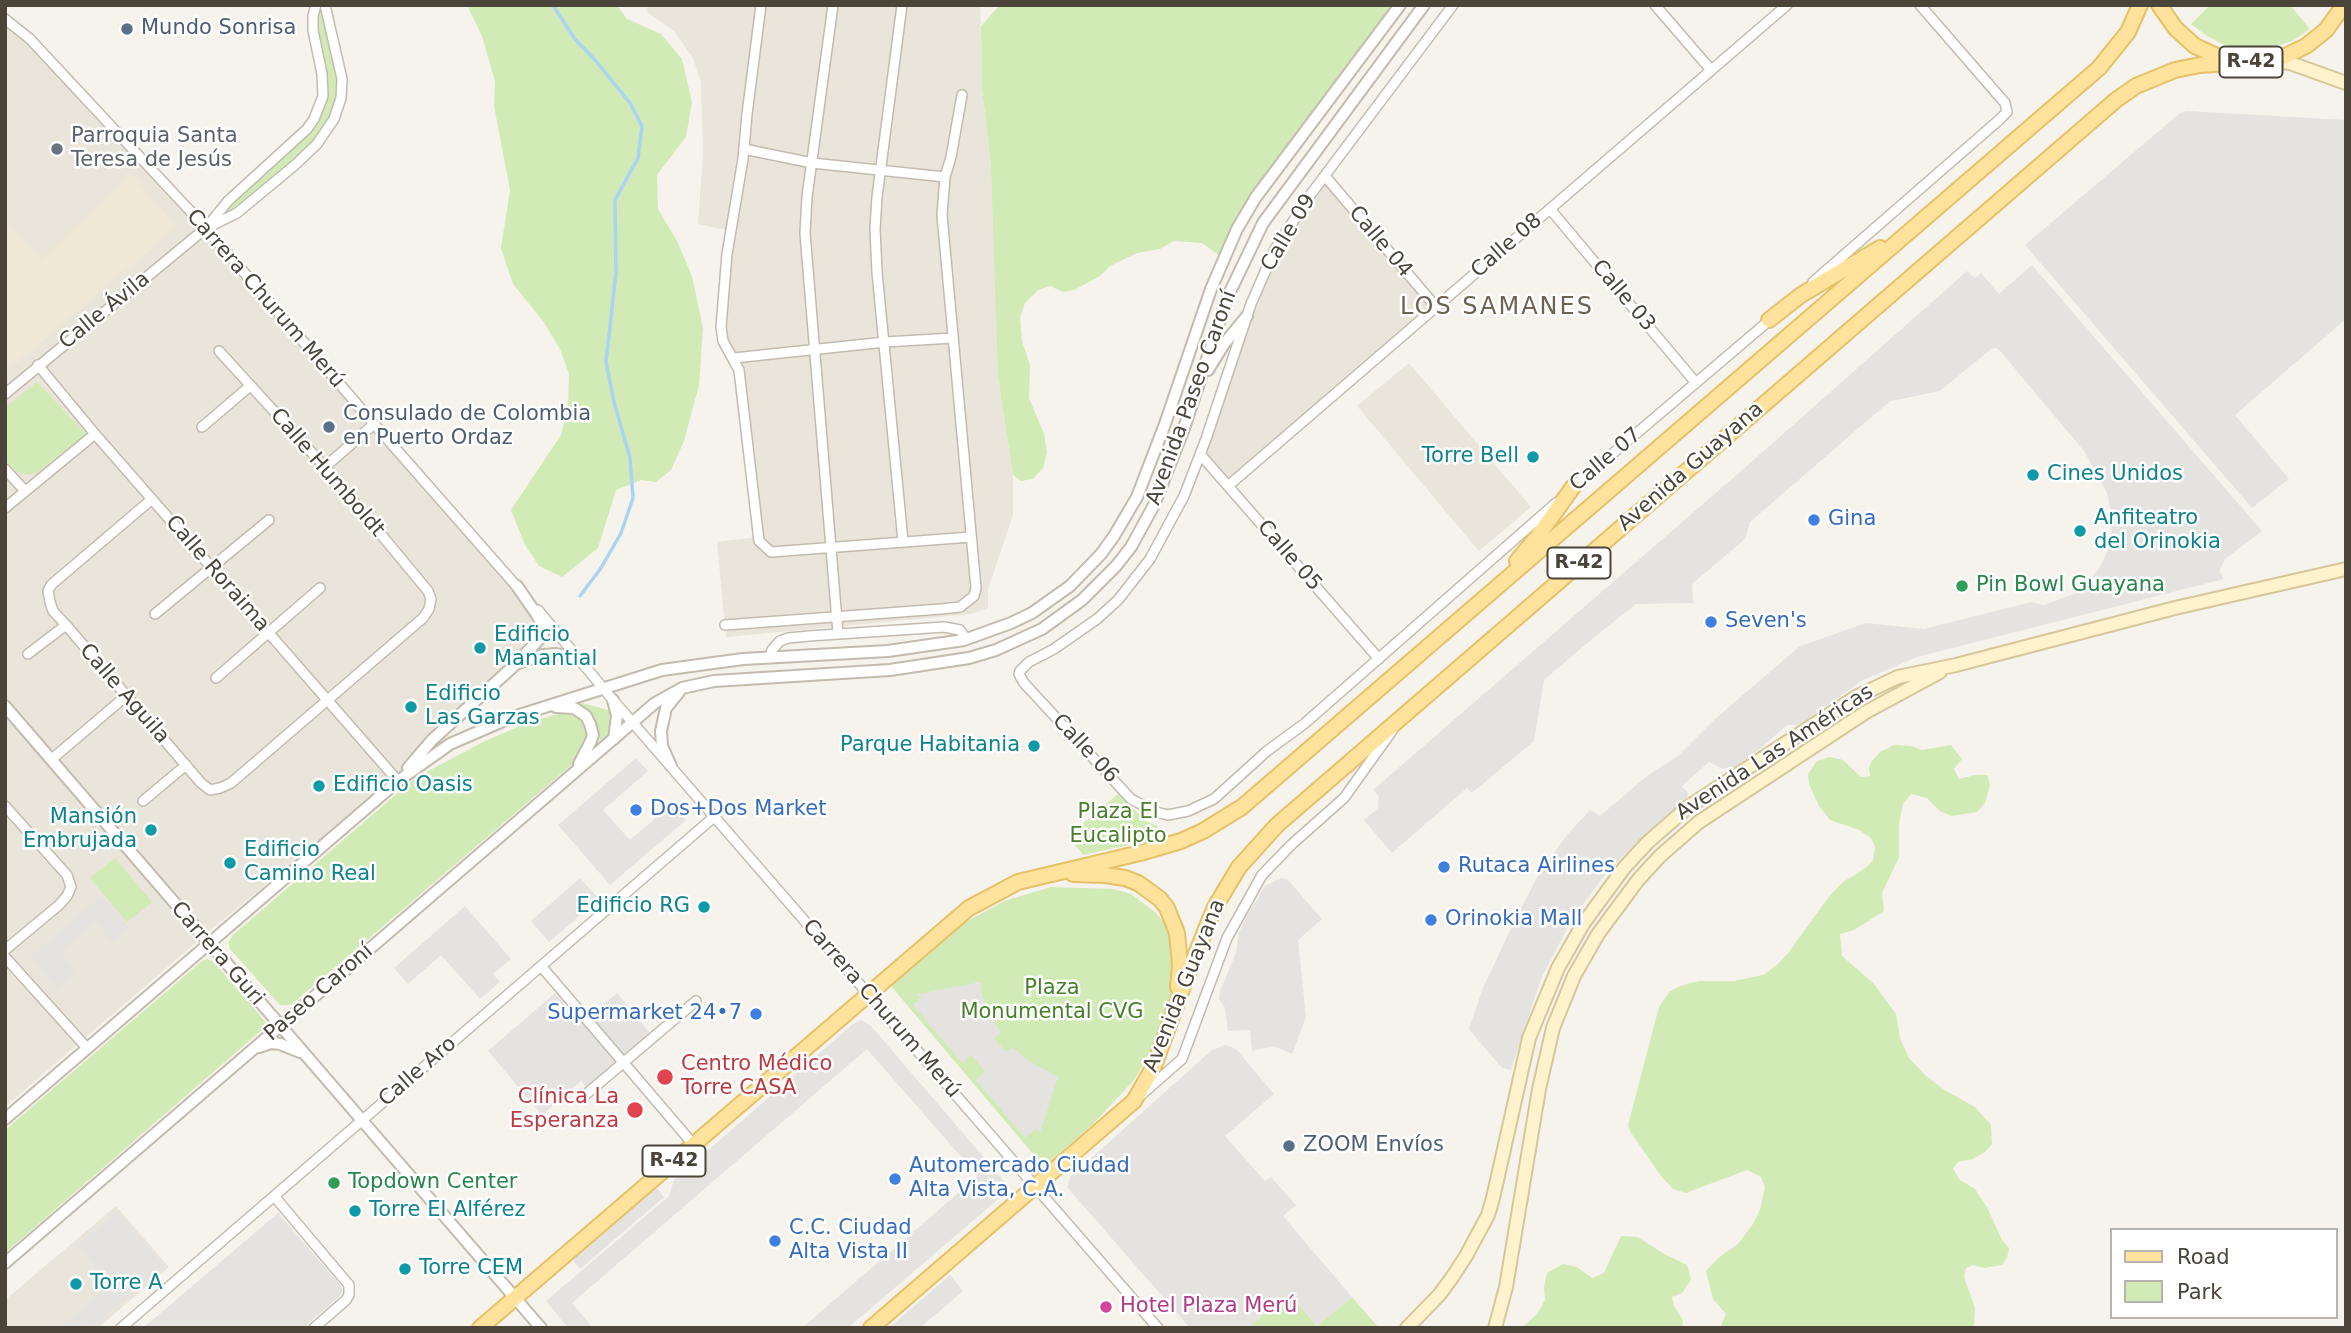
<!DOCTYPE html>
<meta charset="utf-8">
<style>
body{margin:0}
#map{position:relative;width:2351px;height:1333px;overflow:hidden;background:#f6f3ec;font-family:"DejaVu Sans",sans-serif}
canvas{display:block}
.frame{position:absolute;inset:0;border:7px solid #4b4439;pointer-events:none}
.legend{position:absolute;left:2110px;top:1228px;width:228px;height:91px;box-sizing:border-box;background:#fff;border:2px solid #b7b4b0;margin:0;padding:9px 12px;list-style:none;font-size:21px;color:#4b4439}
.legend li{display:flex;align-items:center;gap:14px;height:35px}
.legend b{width:35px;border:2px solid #b7b4b0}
</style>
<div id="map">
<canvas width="2351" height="1333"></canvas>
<div class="frame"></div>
<ul class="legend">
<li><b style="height:9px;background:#ffe39c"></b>Road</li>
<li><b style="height:19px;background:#d2eab5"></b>Park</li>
</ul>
</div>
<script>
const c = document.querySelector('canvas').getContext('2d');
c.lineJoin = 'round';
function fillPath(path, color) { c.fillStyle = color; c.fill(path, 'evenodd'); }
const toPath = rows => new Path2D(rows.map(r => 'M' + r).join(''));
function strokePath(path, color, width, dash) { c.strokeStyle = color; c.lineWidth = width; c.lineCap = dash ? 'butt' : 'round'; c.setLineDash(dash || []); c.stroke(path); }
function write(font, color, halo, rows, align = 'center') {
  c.font = font + ' "DejaVu Sans",sans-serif'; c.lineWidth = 5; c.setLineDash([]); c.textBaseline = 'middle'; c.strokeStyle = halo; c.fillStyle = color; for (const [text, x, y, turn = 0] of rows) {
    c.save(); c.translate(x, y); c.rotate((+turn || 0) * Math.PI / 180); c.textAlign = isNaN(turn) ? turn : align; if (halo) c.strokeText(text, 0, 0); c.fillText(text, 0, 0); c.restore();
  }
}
const residential = toPath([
 [648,5,980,5,982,89,991,165,995,249,998,377,1013,475,1013,515,988,589,988,608,971,614,726,637,717,542,757,537,739,370,723,341,731,231,698,224,703,154,701,82,693,58,674,31,647,12],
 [5,19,206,228,517,586,543,630,398,781,380,790,201,938,5,1107],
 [1325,184,1430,306,1229,480,1205,452,1250,324,1274,264,1287,241],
 [1409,363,1531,507,1479,551,1357,406],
 [116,1206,169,1267,98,1328,5,1328,5,1300]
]);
const education = toPath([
 [132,174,177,227,5,373,5,223,41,259]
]);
const green = toPath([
 [316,5,325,5,342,79,328,130,237,213,206,228,228,201,299,138,323,96,313,30],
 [467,5,617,5,627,19,661,34,682,59,692,102,686,137,657,175,658,209,677,241,692,276,703,328,699,385,684,441,671,470,656,482,641,480,616,490,598,548,562,577,539,566,525,545,511,510,561,435,568,407,569,374,560,349,543,321,513,284,501,248,510,190,494,106,495,81,482,36],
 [1000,5,1400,5,1271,177,1223,258,1202,243,1174,241,1160,249,1137,253,1110,266,1100,276,1074,290,1063,292,1050,286,1038,290,1025,303,1020,317,1022,341,1030,365,1029,398,1044,434,1047,452,1043,468,1033,479,1021,481,1013,475,998,377,991,165,982,89,981,26],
 [2210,5,2290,5,2310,29,2292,41,2271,48,2247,49,2225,45,2207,36,2191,24],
 [37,382,86,434,36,473,27,475,16,471,5,460,5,408],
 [583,703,611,711,610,732,600,745,599,730,596,722,589,712,578,704],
 [562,713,578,717,584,722,589,731,583,755,291,1005,280,1005,230,949,228,943,233,935,415,778,483,742,529,722],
 [1894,745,1911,746,1922,750,1951,745,1962,759,1954,769,1959,779,1975,775,1987,775,1990,785,1985,803,1977,812,1951,816,1940,811,1927,798,1911,794,1903,804,1899,824,1899,857,1882,893,1884,911,1854,930,1840,934,1842,956,1874,984,1896,1014,1900,1038,1909,1058,1925,1075,1946,1091,1975,1107,1991,1125,1992,1144,1985,1152,1973,1159,1958,1162,1953,1169,1960,1180,1975,1189,1987,1207,2002,1240,2009,1248,2007,1258,2002,1265,1984,1268,1973,1265,1966,1268,1964,1277,1975,1308,1974,1328,1720,1328,1726,1314,1713,1299,1706,1271,1718,1258,1738,1244,1753,1224,1760,1210,1765,1187,1761,1177,1747,1170,1686,1193,1673,1189,1661,1176,1631,1133,1628,1125,1659,1007,1669,992,1680,986,1699,981,1734,981,1763,975,1777,965,1789,952,1830,895,1843,882,1867,867,1873,860,1875,847,1871,838,1859,830,1830,820,1819,806,1809,784,1808,774,1817,761,1830,757,1843,760,1861,777,1870,776,1869,768,1872,761,1880,752],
 [1118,794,1146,821,1158,826,1156,835,1143,842,1083,855,1068,836],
 [115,858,152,902,127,922,90,878],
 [1051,887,1113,889,1131,894,1156,913,1165,924,1173,947,1174,994,1153,1046,1135,1079,1094,1123,1044,1167,891,986,950,933,964,923,1004,901],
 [207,959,214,962,264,1020,266,1024,264,1028,5,1253,5,1130,202,961],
 [1621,1236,1638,1237,1664,1254,1687,1265,1691,1280,1682,1293,1672,1297,1674,1306,1683,1320,1682,1328,1522,1328,1537,1314,1545,1300,1544,1287,1547,1273,1563,1264,1577,1267,1592,1278,1604,1273],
 [1289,1293,1317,1326,1352,1297,1379,1328,1248,1328]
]);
const parking = toPath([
 [2187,111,2346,120,2346,319,2235,415,2289,479,2252,508,2025,245,2180,113],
 [2032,265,2262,531,2225,559,2219,571,2224,579,1917,657,1863,680,1799,725,1787,725,1760,749,1735,767,1723,769,1709,762,1682,786,1688,793,1687,800,1626,853,1607,872,1572,919,1541,979,1511,1070,1502,1068,1469,1029,1483,988,1515,920,1540,872,1567,835,1590,810,1600,816,1648,775,1678,756,1715,719,1800,646,1866,623,1924,629,2031,602,2044,605,2081,591,2100,567,2111,543,2112,517,2107,493,2084,451,2001,352,1997,348,1991,349,1940,391,1891,401,1883,407,1750,522,1745,539,1692,584,1693,603,1636,604,1592,639,1544,680,1534,741,1472,793,1467,788,1392,853,1364,820,1378,808,1379,796,1373,790,1748,465,1967,271,1975,278,1981,273,1999,294],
 [636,758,648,771,603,810,630,840,672,804,686,820,610,885,558,825],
 [580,878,599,899,549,942,531,921],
 [1281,878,1287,879,1322,919,1298,940,1306,1017,1292,1054,1274,1046,1252,1051,1250,1030,1228,1031,1225,1008,1219,999,1220,991,1236,953,1239,933,1246,917,1265,886],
 [102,896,130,928,113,942,96,922,60,952,76,971,56,988,31,956],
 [465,906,511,959,493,974,500,982,480,999,441,955,408,984,394,968],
 [981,982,981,991,988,1012,1001,1033,994,1038,1006,1052,1013,1047,1026,1059,1058,1077,1040,1133,1036,1129,1025,1138,976,1080,985,1071,971,1055,962,1063,913,1005,921,998,917,994],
 [555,993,581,1023,617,993,650,1033,586,1087,581,1081,542,1115,488,1051],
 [861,1020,871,1026,1005,1182,1006,1189,1003,1195,848,1328,802,1328,978,1176,867,1049,572,1303,593,1328,568,1328,546,1301,669,1196,674,1180,853,1024],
 [1225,1045,1236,1049,1274,1094,1225,1136,1265,1181,1271,1177,1296,1205,1283,1216,1352,1297,1317,1326,1289,1294,1248,1328,1190,1328,1067,1187,1070,1177,1212,1050],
 [655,1186,664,1197,580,1269,571,1258],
 [117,1211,164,1266,91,1328,59,1328,110,1284,77,1245],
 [278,1213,342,1287,343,1292,339,1297,303,1328,143,1328],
 [950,1275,963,1291,920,1328,889,1328]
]);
const stream = toPath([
 [553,5,574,38,596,61,630,103,642,126,638,158,615,200,616,273,606,362,614,402,630,458,633,498,621,533,601,568,580,596]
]);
const minor = toPath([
 [761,5,747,114,743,159,727,254,721,327,723,341,739,370,759,541,771,552,971,537],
 [833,5,807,197,805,233,838,633],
 [902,5,877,197,875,229,877,272,903,541],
 [1453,5,1311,194,1275,249,1251,304,1206,439,1184,496,1150,559,1118,600,1097,619,1054,649,1029,662,1020,671,1019,674,1024,683,1131,799,1156,812,1168,815,1188,811,1214,799,1267,751,1304,724,1556,503],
 [1655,5,1711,70],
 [5,19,30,39,206,228,374,424,519,589],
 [744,149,812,163,945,177],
 [1325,176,1436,307],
 [1550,209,1696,383],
 [211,226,237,213,295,165,317,144,334,119,341,98,342,79,325,5],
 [1813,282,1999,120,2007,112,2005,103,1920,5],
 [734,358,885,342,953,338],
 [38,365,95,434,398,781],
 [5,394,206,228,228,201,307,129,314,119,323,96,322,74,313,30,313,16,316,5],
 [202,427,250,386],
 [1200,454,1379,659],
 [325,467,374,424],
 [5,469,25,491],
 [1228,486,1787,5],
 [1571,489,1771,319],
 [152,499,51,585,48,591,50,602,53,611,66,625,201,783,210,790,220,788,231,783,423,618,429,609,431,599,428,591,325,467,219,351],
 [5,508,95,434],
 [538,610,613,700,1158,1328],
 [155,614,269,520],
 [725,625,941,609,960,607,974,596,976,588,942,215,945,177,951,157,962,95],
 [28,654,66,625],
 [769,658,772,650,780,641,788,638,809,636,944,627,960,630,966,639],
 [216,678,320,588],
 [52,759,126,696],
 [143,801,186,765],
 [5,806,67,875,71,887,67,896,59,905,5,950],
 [5,957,87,1048],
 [541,966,693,1144],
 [1141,1095,1182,1059,1227,938,1262,875,1291,845,1344,798,1392,731],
 [584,1096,696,1001],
 [274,1196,349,1285,349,1295,346,1300,314,1328],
 [121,1328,714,817]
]);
const tertiary = toPath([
 [1208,370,1224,344,1247,316],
 [518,663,543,655,556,654,580,659],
 [613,700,617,716,614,739],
 [5,706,541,1328],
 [556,707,574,708,586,716,590,724,593,735,591,741,579,764],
 [671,766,662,746,661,731,666,708,679,692],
 [408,768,432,740,516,664,543,635,543,626,537,615,517,586],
 [259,1047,271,1043,280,1044,300,1052],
 [5,1119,398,781,450,744,510,718,662,670,743,659,888,651,964,640,1011,623,1032,613,1070,586,1101,554,1114,536,1137,497,1165,424,1211,289,1237,229,1256,197,1400,5],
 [5,1263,655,703,682,688,714,681,890,670,969,658,996,650,1042,629,1082,600,1116,566,1131,547,1154,505,1183,431,1228,296,1263,223,1424,5]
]);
const secondary = toPath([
 [2274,61,2290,63,2346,83],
 [1407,1328,1440,1294,1453,1276,1466,1256,1488,1215,1493,1198,1529,1038,1558,968,1583,924,1624,868,1647,843,1688,807,1856,697,1898,677,1956,665,2175,608,2346,569],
 [1495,1328,1506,1287,1539,1089,1553,1028,1574,976,1598,934,1638,880,1660,856,1699,822,1866,712,1940,672]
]);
const primary = toPath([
 [2159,5,2176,29,2195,46,2219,57,2257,62,2283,57,2306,46,2326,30,2344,5],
 [1769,320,1801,295,1880,248],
 [1517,561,1538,536,1573,487],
 [1073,874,1105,875,1125,878,1138,883,1160,899,1167,908,1177,933,1180,965,1178,987],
 [480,1328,969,908,1018,882,1140,853,1181,841,1203,831,1242,807,2099,68,2128,32,2140,5],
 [871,1328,1134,1101,1154,1066,1185,981,1215,907,1239,867,1277,825,2116,100,2136,86,2175,70,2200,65,2244,62]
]);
const markers = [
 [127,29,7,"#5c6f8a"],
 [57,149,7,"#6b7280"],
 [329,427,7,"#5c6f8a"],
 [1533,457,7,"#0f9aa8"],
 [2033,475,7,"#0f9aa8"],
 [1814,520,7,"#3f7fe0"],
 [2080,531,7,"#0f9aa8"],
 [1962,586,7,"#2e9e5b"],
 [1711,622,7,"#3f7fe0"],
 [480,648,7,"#0f9aa8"],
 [411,707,7,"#0f9aa8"],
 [1034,746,7,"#0f9aa8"],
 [319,786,7,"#0f9aa8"],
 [636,810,7,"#3f7fe0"],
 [151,830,7,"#0f9aa8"],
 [230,863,7,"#0f9aa8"],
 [1444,867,7,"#3f7fe0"],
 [704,907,7,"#0f9aa8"],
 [1431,920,7,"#3f7fe0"],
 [756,1014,7,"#3f7fe0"],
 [665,1077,9,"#e0444e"],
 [635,1110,9,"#e0444e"],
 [1289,1146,7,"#5c6f8a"],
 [895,1179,7,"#3f7fe0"],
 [334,1183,7,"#2e9e5b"],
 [355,1211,7,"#0f9aa8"],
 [775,1241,7,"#3f7fe0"],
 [405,1269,7,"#0f9aa8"],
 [76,1284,7,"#0f9aa8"],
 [1106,1307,7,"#d1479c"]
];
const shields = [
 [2251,62,63],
 [1579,563,63],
 [674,1161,63]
];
const shieldNames = [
 ["R-42",2251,62],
 ["R-42",1579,563],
 ["R-42",674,1161]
];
const serviceNames = [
 ["Mundo Sonrisa",141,29],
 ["Consulado de Colombia",343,415],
 ["en Puerto Ordaz",343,439],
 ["ZOOM Envíos",1303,1146]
];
const worshipNames = [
 ["Parroquia Santa",71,137],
 ["Teresa de Jesús",71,161]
];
const streetNames = [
 ["Calle 09",1289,233,-59],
 ["Calle 04",1380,242,50],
 ["Calle 08",1507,246,-41],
 ["Calle 03",1623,296,50],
 ["Carrera Churum Merú",265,299,49],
 ["Calle Ávila",105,311,-39],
 ["Avenida Paseo Caroní",1192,398,-70],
 ["Calle 07",1606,460,-40],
 ["Avenida Guayana",1691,467,-41],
 ["Calle Humboldt",327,473,49],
 ["Calle 05",1289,556,49],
 ["Calle Roraima",217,574,49],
 ["Calle Aguila",124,694,49],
 ["Calle 06",1085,749,47],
 ["Avenida Las Américas",1775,753,-33],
 ["Carrera Guri",217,954,49],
 ["Avenida Guayana",1185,986,-68],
 ["Paseo Caroní",319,993,-41],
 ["Carrera Churum Merú",881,1009,49],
 ["Calle Aro",418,1072,-41]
];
const cultureNames = [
 ["Torre Bell",1519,457,"right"],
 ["Cines Unidos",2047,475],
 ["Anfiteatro",2094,519],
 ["del Orinokia",2094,543],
 ["Edificio",494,636],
 ["Manantial",494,660],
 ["Edificio",425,695],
 ["Las Garzas",425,719],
 ["Parque Habitania",1020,746,"right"],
 ["Edificio Oasis",333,786],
 ["Mansión",137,818,"right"],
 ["Embrujada",137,842,"right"],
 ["Edificio",244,851],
 ["Camino Real",244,875],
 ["Edificio RG",690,907,"right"],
 ["Torre El Alférez",369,1211],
 ["Torre CEM",419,1269],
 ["Torre A",90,1284]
];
const shopNames = [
 ["Gina",1828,520],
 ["Seven's",1725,622],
 ["Dos+Dos Market",650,810],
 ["Rutaca Airlines",1458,867],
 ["Orinokia Mall",1445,920],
 ["Supermarket 24•7",742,1014,"right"],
 ["Automercado Ciudad",909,1167],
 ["Alta Vista, C.A.",909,1191],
 ["C.C. Ciudad",789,1229],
 ["Alta Vista II",789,1253]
];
const leisureNames = [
 ["Pin Bowl Guayana",1976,586],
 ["Topdown Center",348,1183]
];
const parkNames = [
 ["Plaza El",1118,813],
 ["Eucalipto",1118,837],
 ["Plaza",1052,989],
 ["Monumental CVG",1052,1013]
];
const healthNames = [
 ["Centro Médico",681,1065],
 ["Torre CASA",681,1089],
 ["Clínica La",619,1098,"right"],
 ["Esperanza",619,1122,"right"]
];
const hotelNames = [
 ["Hotel Plaza Merú",1120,1307]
];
const quarterNames = [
 ["LOS SAMANES",1497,308]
];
fillPath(residential, '#eae5da');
fillPath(education, '#efe8d6');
fillPath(green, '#d2eab5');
fillPath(parking, '#e5e3e0');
strokePath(stream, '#a9d4f2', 3.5);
strokePath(minor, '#c2bbae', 12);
strokePath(tertiary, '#c2bbae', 14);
strokePath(secondary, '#d6c79b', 16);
strokePath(primary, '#e6c16a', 18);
strokePath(minor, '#fff', 9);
strokePath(tertiary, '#fff', 10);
strokePath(secondary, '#fff3cd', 12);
strokePath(primary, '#ffe39c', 14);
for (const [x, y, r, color] of markers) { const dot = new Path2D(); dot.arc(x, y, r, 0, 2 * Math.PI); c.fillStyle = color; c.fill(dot); strokePath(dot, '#fff', 2.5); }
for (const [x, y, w] of shields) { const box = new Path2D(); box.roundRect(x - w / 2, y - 15.5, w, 31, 5); c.fillStyle = '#fff'; c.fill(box); strokePath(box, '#4b4439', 2); }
write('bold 19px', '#4b4439', null, shieldNames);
write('21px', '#4e5e75', '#fff', serviceNames, 'left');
write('21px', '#5b616d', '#fff', worshipNames, 'left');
write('21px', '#4b4439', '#fff', streetNames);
write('21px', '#0d838f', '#fff', cultureNames, 'left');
write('21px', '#366cbe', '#fff', shopNames, 'left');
write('21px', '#27864d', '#fff', leisureNames, 'left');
write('21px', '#4a7f2a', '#fff', parkNames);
write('21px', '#be3a42', '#fff', healthNames, 'left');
write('21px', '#b23c85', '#fff', hotelNames, 'left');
c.letterSpacing = '2px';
write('24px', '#6e6250', '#fff', quarterNames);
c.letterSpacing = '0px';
</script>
